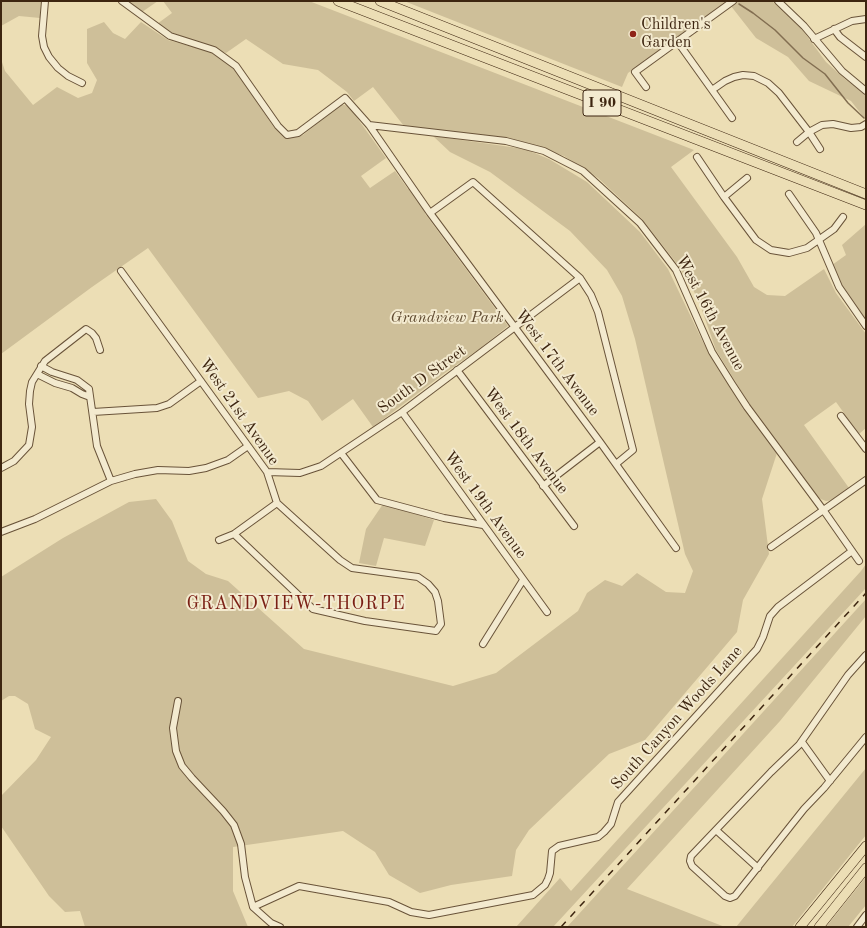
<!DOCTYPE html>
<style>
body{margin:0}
#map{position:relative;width:867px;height:928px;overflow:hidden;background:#ecdeb5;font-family:"Old Standard TT",serif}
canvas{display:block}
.frame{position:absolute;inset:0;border:2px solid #3d2510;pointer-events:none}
</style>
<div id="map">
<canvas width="867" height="928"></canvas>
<div class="frame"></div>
</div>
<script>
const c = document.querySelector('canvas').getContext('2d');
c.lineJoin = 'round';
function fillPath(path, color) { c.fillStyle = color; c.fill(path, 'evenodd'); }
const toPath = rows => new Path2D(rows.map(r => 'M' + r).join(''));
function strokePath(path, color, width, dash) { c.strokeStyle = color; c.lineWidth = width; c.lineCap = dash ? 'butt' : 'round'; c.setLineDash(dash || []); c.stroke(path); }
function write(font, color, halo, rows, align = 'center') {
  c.font = font + ' "Old Standard TT",serif'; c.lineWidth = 4; c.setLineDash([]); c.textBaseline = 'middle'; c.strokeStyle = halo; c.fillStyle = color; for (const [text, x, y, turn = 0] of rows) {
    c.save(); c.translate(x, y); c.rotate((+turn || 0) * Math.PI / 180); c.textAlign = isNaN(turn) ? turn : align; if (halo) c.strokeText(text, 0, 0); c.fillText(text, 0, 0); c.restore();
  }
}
const green = toPath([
 [1,1,41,1,40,18,19,16,1,26],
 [128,1,158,1,142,12],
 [163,1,309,1,694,150,671,167,737,257,754,287,767,295,785,296,824,269,836,293,866,334,866,428,859,434,836,402,804,425,849,488,834,500,826,501,818,498,746,399,716,350,698,299,687,279,674,260,642,219,598,178,564,156,510,138,404,126,373,87,354,101,347,92,318,70,283,64,246,39,226,53,170,32,157,24,172,13],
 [404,1,726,1,628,73,622,87],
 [727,1,772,1,801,28,826,62,845,79,866,95,866,120,851,101,809,81,788,57,756,38],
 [104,22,113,33,125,39,141,22,168,40,214,53,235,70,273,126,283,134,292,137,303,135,340,105,345,105,350,108,386,158,361,176,370,188,395,171,408,189,412,186,426,215,508,326,479,349,445,373,373,427,353,399,322,421,308,401,289,391,258,398,148,248,92,287,1,354,1,59,5,71,33,105,57,87,78,98,92,93,97,80,87,63,87,29],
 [433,136,525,149,549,159,587,182,640,232,668,269,703,342,733,392,777,453,762,499,769,554,743,600,737,632,645,740,609,754,529,830,516,850,512,876,451,885,420,893,389,875,375,852,343,831,233,847,233,891,248,927,85,927,80,911,65,912,49,896,1,826,1,796,36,760,51,737,35,729,28,704,15,696,9,696,1,701,1,577,63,538,129,502,156,499,172,521,188,561,206,574,228,581,304,649,453,686,496,673,578,611,587,593,605,580,622,586,637,573,666,592,685,593,693,571,685,554,635,339,622,296,607,270,570,231,490,172,450,152],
 [866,224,866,322,839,283,832,265,846,255,842,245],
 [383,504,434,520,425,546,384,538,376,566,359,563,366,529],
 [866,564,866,588,553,927,516,927,560,878,571,891,861,571],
 [866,599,866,616,780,721,627,889,725,927,567,927],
 [866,768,866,835,792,927,736,927],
 [866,877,866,905,848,927,826,927]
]);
const stream = toPath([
 [739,4,753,13,775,30,803,58,825,74,848,103,864,118]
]);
const minor = toPath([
 [45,1,42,36,44,47,49,57,58,68,68,76,82,83],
 [122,1,170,36,214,50,236,66,278,126,287,135,298,133,345,98,369,125,430,213,600,442,676,548],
 [778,1,804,26,842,71,866,91],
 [834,29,840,37,866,57],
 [814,39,852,21,866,19],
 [677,41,732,118],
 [646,87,635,72,733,1],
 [712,90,725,81,734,77,743,75,754,76,768,83,779,93,809,132,820,149],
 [369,125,506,141,544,151,583,171,640,223,676,270,712,352,732,384,747,407,824,511,859,561],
 [797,142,809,132,822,125,833,124,851,128,861,127,866,124],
 [697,157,724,197,756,240,771,250,789,253,807,248,834,229,843,217],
 [789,194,816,233,839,287,866,326],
 [724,197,747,178],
 [430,213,473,182,580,278,591,295,598,312,633,450,616,464],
 [121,271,267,472,277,503,340,560,352,568,418,577,428,584,435,592,438,601,441,624,436,631,365,621,313,609,234,534],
 [41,366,52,372,77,380,89,389,97,446,111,481],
 [457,370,574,526],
 [37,374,55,383,72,388,82,394,90,397],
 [93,412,157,408,169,404,201,381],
 [402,412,547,612],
 [841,416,866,449],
 [341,453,377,500,444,518,483,525],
 [1,468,14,461,29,445,32,427,29,404,30,391,32,382,45,361,86,329,92,333,96,338,100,350],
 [267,472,300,473,321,466,402,412,580,278],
 [543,486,600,442],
 [1,532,35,519,111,481,135,474,158,470,189,471,206,468,228,460,248,446],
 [219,540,234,534,277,503],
 [771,547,866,480],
 [483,644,523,580],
 [866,655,848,675,799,745,771,772,691,856,690,861,692,866,725,896,730,898,735,896,804,809,824,788,866,737],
 [178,701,173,728,176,751,182,766,192,778,223,811,234,825,241,844,245,877,253,907,271,923,280,927],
 [802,742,830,781],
 [716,830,758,868],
 [253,907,299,886,389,902,411,912,429,915,533,895,545,885,548,879,550,873,552,851,559,846,598,837,604,832,611,824,618,802,757,649,763,637,770,616,778,607,852,551],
 [857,927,866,915]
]);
const highway = toPath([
 [338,1,866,205],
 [380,1,866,194],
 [800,927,866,846],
 [819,927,866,868]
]);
const rail = toPath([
 [561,927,866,593]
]);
const markers = [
 [633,34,4,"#8f2418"]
];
const shields = [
 [602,103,38]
];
const shieldNames = [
 ["I 90",602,103]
];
const poiNames = [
 ["Children's",641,25],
 ["Garden",641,43]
];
const streetNames = [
 ["West 16th Avenue",710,313,62],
 ["West 17th Avenue",557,363,53],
 ["South D Street",422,380,-36],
 ["West 21st Avenue",239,412,55],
 ["West 18th Avenue",526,441,53],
 ["West 19th Avenue",485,505,54],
 ["South Canyon Woods Lane",677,718,-48]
];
const parkNames = [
 ["Grandview Park",447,318]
];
const quarterNames = [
 ["GRANDVIEW-THORPE",296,604]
];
fillPath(green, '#cebf99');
strokePath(stream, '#826e51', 1.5);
strokePath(minor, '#695339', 8);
strokePath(highway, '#3d2510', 10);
strokePath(minor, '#f3eacf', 6);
strokePath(highway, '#ecdeb5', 9);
strokePath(rail, '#3d2510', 1.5, [7, 7]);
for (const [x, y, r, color] of markers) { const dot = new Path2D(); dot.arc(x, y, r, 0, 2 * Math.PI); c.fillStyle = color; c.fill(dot); strokePath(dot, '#f3eacf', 1.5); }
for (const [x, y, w] of shields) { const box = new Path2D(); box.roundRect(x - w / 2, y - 13, w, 26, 3); c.fillStyle = '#f3eacf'; c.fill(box); strokePath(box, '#3d2510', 1); }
write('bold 15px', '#3d2510', null, shieldNames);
write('16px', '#3d2510', '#f3eacf', poiNames, 'left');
write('16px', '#3d2510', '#f3eacf', streetNames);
write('italic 16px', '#614c32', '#f3eacf', parkNames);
c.letterSpacing = '1px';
write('18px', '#7a1f14', '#f3eacf', quarterNames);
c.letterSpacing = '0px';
</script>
